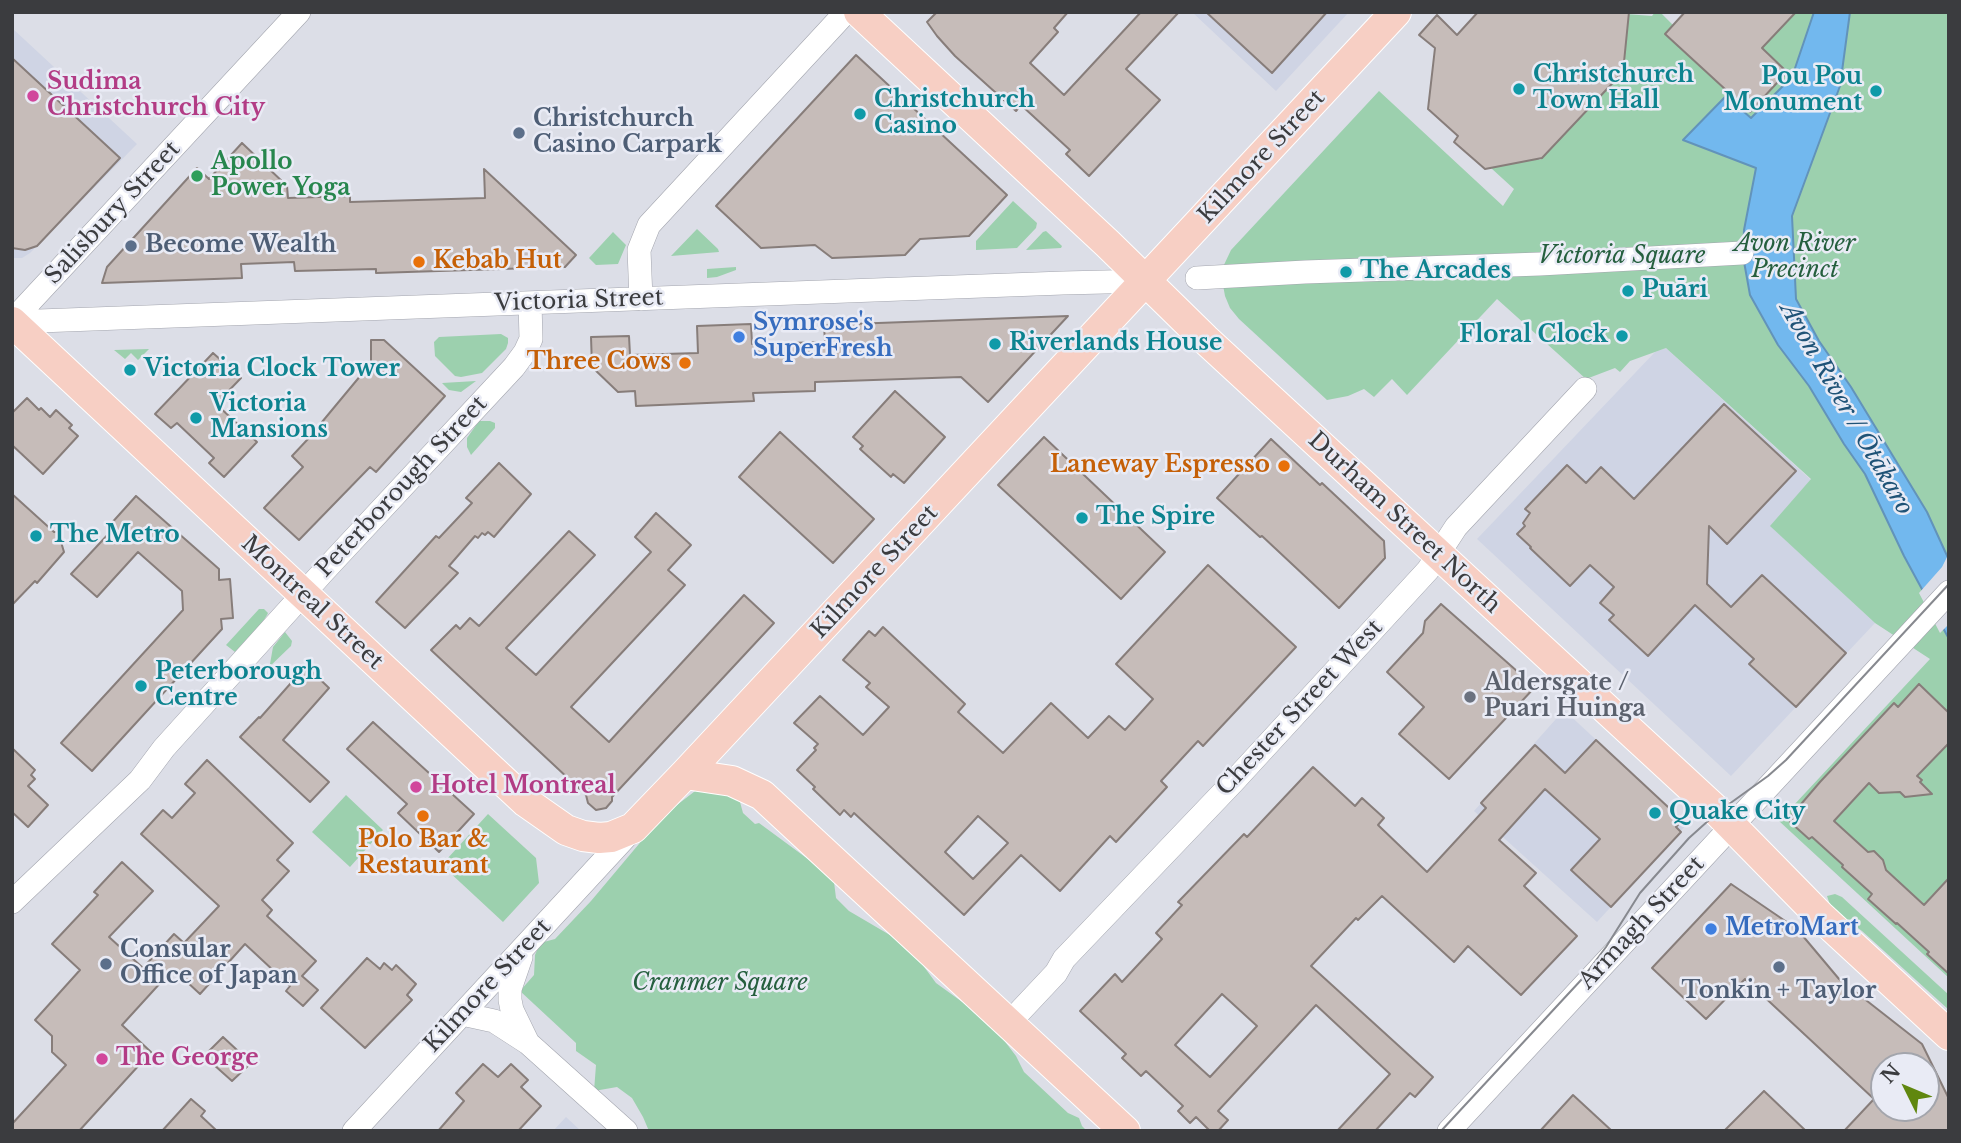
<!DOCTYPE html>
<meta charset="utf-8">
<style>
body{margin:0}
#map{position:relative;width:1961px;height:1143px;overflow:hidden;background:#dcdee7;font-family:"Libre Baskerville",serif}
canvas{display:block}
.frame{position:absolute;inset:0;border:14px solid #3b3c3f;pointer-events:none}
.north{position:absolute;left:1870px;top:1052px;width:70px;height:70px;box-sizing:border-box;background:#e9ebf5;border:2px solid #a3a5ac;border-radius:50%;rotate:313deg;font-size:19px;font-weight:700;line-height:28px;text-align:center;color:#3b3c3f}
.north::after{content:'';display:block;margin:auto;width:24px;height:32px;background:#60870f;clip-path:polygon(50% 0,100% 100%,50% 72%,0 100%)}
</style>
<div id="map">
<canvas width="1961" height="1143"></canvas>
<div class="frame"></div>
<div class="north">N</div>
</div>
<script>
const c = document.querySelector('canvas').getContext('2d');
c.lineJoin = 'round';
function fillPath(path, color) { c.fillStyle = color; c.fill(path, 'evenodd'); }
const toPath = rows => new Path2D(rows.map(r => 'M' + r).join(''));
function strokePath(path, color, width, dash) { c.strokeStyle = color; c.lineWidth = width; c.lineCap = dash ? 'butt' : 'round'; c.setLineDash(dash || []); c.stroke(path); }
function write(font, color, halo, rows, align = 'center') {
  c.font = font + ' "Libre Baskerville",serif'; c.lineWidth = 5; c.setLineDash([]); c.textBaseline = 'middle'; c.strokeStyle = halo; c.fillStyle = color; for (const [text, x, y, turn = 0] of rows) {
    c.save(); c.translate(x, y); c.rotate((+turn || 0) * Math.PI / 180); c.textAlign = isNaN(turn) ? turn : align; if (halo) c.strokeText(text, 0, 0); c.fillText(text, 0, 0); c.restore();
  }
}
const built = toPath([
 [1192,12,1349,12,1276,91],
 [12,28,137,144,30,253,22,258,12,258],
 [1666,348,1811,480,1771,526,1875,623,1731,776,1477,539,1655,352],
 [1564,710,1687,824,1597,922,1474,811],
 [566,1117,581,1131,553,1131]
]);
const green = toPath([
 [1655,12,1660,12,1673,25,1666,35,1750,112,1787,72,1756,42,1775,34,1796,12,1949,12,1949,978,1779,821,1930,659,1875,623,1770,526,1811,479,1666,348,1630,361,1620,372,1615,368,1586,379,1497,299,1407,395,1392,379,1374,397,1364,389,1348,396,1327,400,1239,319,1230,308,1225,296,1223,285,1223,267,1231,250,1379,91,1503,206,1514,189,1491,168,1538,159,1540,160,1625,69,1623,67,1628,21,1623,16,1626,14,1652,16],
 [1013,201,1037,223,1036,228,1017,248,976,250,976,241],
 [697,229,718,249,719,252,671,256],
 [1046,231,1062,246,1061,248,1026,250,1043,232],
 [613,232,626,245,618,264,596,265,589,258],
 [736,267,736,270,717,277,707,278,707,269],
 [501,334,508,338,508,343,506,349,482,373,461,377,455,376,435,356,434,342,439,337],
 [149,349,138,360,131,353,125,359,114,350],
 [476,381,461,392,449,390,442,383],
 [479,421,490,421,495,423,495,428,471,455,467,447,467,438],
 [259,609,264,609,268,613,267,615,262,623,235,652,226,645],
 [285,632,292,641,291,646,265,671,270,664,273,647],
 [724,784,740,802,743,813,755,824,759,823,816,865,834,882,836,898,849,911,895,938,922,964,936,983,990,1022,1016,1056,1024,1072,1068,1113,1079,1118,1082,1126,1087,1131,649,1131,643,1117,632,1098,617,1087,594,1091,596,1065,576,1051,576,1043,520,991,534,975,535,955,540,943,555,939,591,901,649,832,673,808,703,785],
 [346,795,383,830,350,867,312,832],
 [488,814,536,858,539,883,503,922,447,870,452,864,447,859],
 [1835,894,1842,897,1949,995,1949,1010,1862,931,1831,908,1827,896]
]);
const water = toPath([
 [1814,12,1850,12,1840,86,1792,216,1796,299,1819,341,1851,387,1927,512,1949,560,1949,639,1904,556,1865,474,1844,444,1809,386,1778,345,1750,295,1743,256,1744,230,1756,168,1683,140,1726,96,1751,118,1792,77,1814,12]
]);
const pier = toPath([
 [1949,553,1949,624,1940,633,1919,593,1942,567]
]);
const building = toPath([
 [937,12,1068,12,1054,28,1058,32,1030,63,1064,95,1141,12,1179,12,1126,69,1160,100,1089,176,1066,154,1070,150,1021,105,1016,111,955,56,937,36,927,22,937,12],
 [1206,12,1327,12,1272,73,1206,12],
 [1478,12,1629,12,1623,72,1542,158,1485,169,1454,142,1458,136,1428,109,1435,48,1419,35,1437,15,1457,35,1478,12],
 [1685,12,1796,12,1762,48,1787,72,1750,112,1665,34,1685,12],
 [856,55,1007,195,969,236,920,239,905,255,832,258,815,245,761,248,716,206,856,55],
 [12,58,120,158,37,246,25,250,12,248,12,58],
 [242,143,287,186,288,198,350,196,350,202,485,198,484,169,576,255,565,267,376,273,376,269,295,271,294,262,241,264,242,278,102,283,107,267,197,168,209,179,242,143],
 [1068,316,988,402,961,377,815,382,815,391,753,393,754,401,636,406,635,391,618,392,592,367,591,337,629,336,630,355,698,353,697,326,751,324,752,344,825,342,824,325,1068,316],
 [371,340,384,340,445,396,376,472,370,467,299,540,264,508,303,467,292,456,323,423,322,422,371,363,371,340],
 [213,353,241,378,216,404,257,442,224,477,209,463,214,458,177,423,171,428,155,414,213,353],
 [895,391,945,437,904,483,893,474,891,477,860,449,863,446,853,437,895,391],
 [27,398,39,410,41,408,50,417,56,410,72,425,69,428,78,436,43,474,12,445,12,413,27,398],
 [1724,404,1796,471,1727,544,1709,526,1707,584,1731,607,1762,575,1846,653,1796,707,1749,664,1754,659,1695,605,1648,656,1609,620,1614,615,1600,603,1614,587,1590,565,1570,586,1530,548,1531,547,1517,534,1525,526,1523,523,1530,513,1525,509,1567,465,1586,483,1601,467,1634,499,1724,404],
 [780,432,874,519,833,563,739,477,780,432],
 [1044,437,1165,552,1121,599,998,485,1044,437],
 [1271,439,1320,485,1322,483,1384,541,1385,558,1339,608,1262,536,1260,537,1217,498,1271,439],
 [499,463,531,494,494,537,488,532,485,535,482,533,478,538,475,536,449,566,458,573,405,628,376,602,436,536,439,538,472,503,466,498,499,463],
 [12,494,54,532,58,532,64,552,37,583,35,581,12,605,12,494],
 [136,496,219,569,219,580,230,579,233,618,221,619,222,629,92,771,61,743,183,610,182,591,138,552,97,597,71,574,113,529,109,526,136,496],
 [656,513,691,545,668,570,685,585,571,707,609,742,744,595,774,623,612,797,612,801,606,808,596,810,588,803,586,795,431,650,456,625,460,629,470,618,479,626,569,531,595,555,506,648,536,675,651,552,635,537,656,513],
 [1208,565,1296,647,1203,746,1198,741,1161,781,1167,787,1116,842,1110,836,1060,891,1021,855,964,915,854,813,851,817,844,810,840,815,813,789,815,787,797,770,816,750,814,748,818,744,794,723,820,696,863,735,889,707,866,687,870,683,843,660,869,631,875,636,883,627,965,704,958,712,1003,753,1051,703,1088,738,1109,716,1125,730,1153,699,1116,664,1208,565],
 [978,816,1008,843,973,879,945,852,978,816],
 [1441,604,1535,687,1449,779,1399,734,1424,707,1387,672,1423,633,1425,621,1441,604],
 [306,666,329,688,283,740,329,782,310,802,240,737,259,717,260,718,306,666],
 [1919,684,1949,713,1949,743,1917,776,1922,780,1920,782,1932,794,1905,797,1900,792,1879,793,1869,783,1834,821,1868,852,1874,851,1883,860,1886,870,1924,905,1949,878,1949,974,1927,954,1929,952,1897,923,1896,924,1868,899,1872,894,1842,867,1843,865,1812,837,1809,839,1790,822,1792,820,1790,817,1820,782,1894,703,1898,707,1919,684],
 [373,722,474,814,439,852,398,813,407,804,347,749,373,722],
 [1596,740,1682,820,1676,827,1681,832,1611,907,1571,870,1600,839,1545,789,1499,840,1536,873,1524,886,1577,936,1521,995,1468,946,1454,962,1382,896,1358,920,1356,918,1311,966,1433,1077,1415,1097,1410,1093,1375,1131,1337,1131,1390,1074,1316,1005,1218,1111,1228,1120,1218,1131,1210,1131,1196,1117,1190,1123,1178,1111,1183,1106,1146,1071,1141,1076,1122,1058,1126,1054,1080,1011,1115,974,1122,982,1162,939,1156,933,1182,905,1178,902,1244,834,1247,837,1313,767,1355,806,1362,798,1384,818,1378,825,1427,872,1486,808,1481,803,1535,745,1565,773,1596,740],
 [1222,994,1257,1026,1210,1077,1175,1045,1222,994],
 [12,748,35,770,31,775,35,779,28,786,48,805,28,827,12,812,12,748],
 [207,760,293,843,277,860,289,871,262,900,272,910,267,916,316,961,302,976,318,990,303,1006,286,991,290,986,245,944,200,994,173,969,122,1025,151,1052,79,1131,12,1131,12,1124,66,1065,52,1052,52,1036,35,1020,80,970,52,944,98,895,94,892,122,862,153,891,109,937,143,968,174,934,184,943,219,906,141,834,163,810,172,818,195,793,185,784,207,760],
 [1731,884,1797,929,1839,979,1922,1044,1949,1099,1949,1131,1844,1131,1874,1099,1745,979,1706,1019,1652,968,1731,884],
 [1884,1066,1926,1066,1926,1108,1884,1108,1884,1066],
 [367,958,380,969,384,963,392,970,396,965,416,984,407,995,412,1000,365,1048,321,1008,367,958],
 [223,1037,251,1063,232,1081,204,1056,223,1037],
 [483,1064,498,1077,511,1064,528,1080,521,1087,541,1106,518,1131,438,1131,464,1101,456,1093,483,1064],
 [1764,1091,1806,1131,1724,1131,1764,1091],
 [1573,1095,1612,1131,1540,1131,1573,1095],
 [191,1099,205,1111,201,1116,217,1131,162,1131,191,1099]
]);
const minor = toPath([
 [1197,278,1305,272,1540,264,1742,253],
 [641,299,639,250,649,225,846,12],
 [12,321,299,12],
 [12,322,1063,283,1146,281],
 [12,902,140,780,164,748,324,571,514,367,525,352,531,339,530,303],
 [521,957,510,989,510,1000,512,1010,528,1043],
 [462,1014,494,1021,528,1043,626,1131],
 [1009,1023,1056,973,1064,959,1234,781,1428,570,1456,527,1585,389],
 [354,1131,632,830],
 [1449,1131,1949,592]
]);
const major = toPath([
 [859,12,1108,244,1205,339,1718,812,1820,916,1949,1035],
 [12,322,526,802,566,830,583,836,599,838,611,837,633,828,685,774,1396,12],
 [685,774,732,781,762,795,1125,1131]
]);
const tram = toPath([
 [1441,1131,1582,979,1606,947,1640,893,1689,838,1718,812,1768,776,1786,760,1949,584]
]);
const markers = [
 [1519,89,7,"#0f9aa8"],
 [1876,91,7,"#0f9aa8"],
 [33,96,7,"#d1479c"],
 [860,114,7,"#0f9aa8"],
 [519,133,7,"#5c6f8a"],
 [197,176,7,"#2e9e5b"],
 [131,246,7,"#5c6f8a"],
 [419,262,7,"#e8710a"],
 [1346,272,7,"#0f9aa8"],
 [1628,291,7,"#0f9aa8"],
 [1622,336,7,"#0f9aa8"],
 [739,337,7,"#3f7fe0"],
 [995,344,7,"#0f9aa8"],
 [685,363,7,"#e8710a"],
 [130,370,7,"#0f9aa8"],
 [196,418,7,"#0f9aa8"],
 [1284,466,7,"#e8710a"],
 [1082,518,7,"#0f9aa8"],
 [36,536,7,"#0f9aa8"],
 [141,686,7,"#0f9aa8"],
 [1470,697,7,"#6b7280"],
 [416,787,7,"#d1479c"],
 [1655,813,7,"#0f9aa8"],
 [423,816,7,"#e8710a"],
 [1711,929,7,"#3f7fe0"],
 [106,964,7,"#5c6f8a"],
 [1779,967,7,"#5c6f8a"],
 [102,1059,7,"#d1479c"]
];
const cultureNames = [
 ["Christchurch",1533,76],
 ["Town Hall",1533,102],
 ["Pou Pou",1862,78,"right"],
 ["Monument",1862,104,"right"],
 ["Christchurch",874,101],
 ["Casino",874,127],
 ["The Arcades",1360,272],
 ["Puāri",1642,291],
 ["Floral Clock",1608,336,"right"],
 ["Riverlands House",1009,344],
 ["Victoria Clock Tower",144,370],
 ["Victoria",210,405],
 ["Mansions",210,431],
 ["The Spire",1096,518],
 ["The Metro",50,536],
 ["Peterborough",155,673],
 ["Centre",155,699],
 ["Quake City",1669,813]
];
const hotelNames = [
 ["Sudima",47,83],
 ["Christchurch City",47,109],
 ["Hotel Montreal",430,787],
 ["The George",116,1059]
];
const serviceNames = [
 ["Christchurch",533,120],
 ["Casino Carpark",533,146],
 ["Become Wealth",145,246],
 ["Consular",120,951],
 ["Office of Japan",120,977],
 ["Tonkin + Taylor",1779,992,"center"]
];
const streetNames = [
 ["Kilmore Street",1262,157,-47],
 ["Salisbury Street",113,213,-47],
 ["Victoria Street",579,301,-2],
 ["Peterborough Street",402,487,-47],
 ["Durham Street North",1404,523,43],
 ["Kilmore Street",875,572,-47],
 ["Montreal Street",312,603,43],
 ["Chester Street West",1300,708,-47],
 ["Armagh Street",1642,923,-47],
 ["Kilmore Street",488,986,-47]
];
const leisureNames = [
 ["Apollo",211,163],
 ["Power Yoga",211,189]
];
const parkNames = [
 ["Avon River",1795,245],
 ["Precinct",1795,271],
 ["Victoria Square",1622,257],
 ["Cranmer Square",720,984]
];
const foodNames = [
 ["Kebab Hut",433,262,"left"],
 ["Three Cows",671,363],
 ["Laneway Espresso",1270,466],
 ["Polo Bar &",423,841,"center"],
 ["Restaurant",423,867,"center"]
];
const shopNames = [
 ["Symrose's",753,324],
 ["SuperFresh",753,350],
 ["MetroMart",1725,929]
];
const worshipNames = [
 ["Aldersgate /",1484,684],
 ["Puari Huinga",1484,710]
];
const waterNames = [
 ["Avon River / Ōtākaro",1846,409,60]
];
fillPath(built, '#cfd4e4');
fillPath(green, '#9cd0ae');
fillPath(water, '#72b8ee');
strokePath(water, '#6293ba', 2);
fillPath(pier, '#dcdee7');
fillPath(building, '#c6bcb9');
strokePath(building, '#877d7a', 2);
strokePath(minor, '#a3a5ae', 24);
strokePath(major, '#fff', 32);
strokePath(minor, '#fff', 23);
strokePath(major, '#f7cfc4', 30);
strokePath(tram, '#87898f', 2);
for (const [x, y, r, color] of markers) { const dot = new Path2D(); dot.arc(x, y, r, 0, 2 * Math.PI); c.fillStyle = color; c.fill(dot); strokePath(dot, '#e9ebf5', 2.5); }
write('bold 23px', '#0d838f', '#e9ebf5', cultureNames, 'left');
write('bold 23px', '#b23c85', '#e9ebf5', hotelNames, 'left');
write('bold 23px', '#4e5e75', '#e9ebf5', serviceNames, 'left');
write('23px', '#3b3c3f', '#e9ebf5', streetNames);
write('bold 23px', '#27864d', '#e9ebf5', leisureNames, 'left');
write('italic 23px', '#255f3e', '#e9ebf5', parkNames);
write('bold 23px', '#c56008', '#e9ebf5', foodNames, 'right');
write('bold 23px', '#366cbe', '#e9ebf5', shopNames, 'left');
write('bold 23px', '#5b616d', '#e9ebf5', worshipNames, 'left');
write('italic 24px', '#1f5377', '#e9ebf5', waterNames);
</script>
